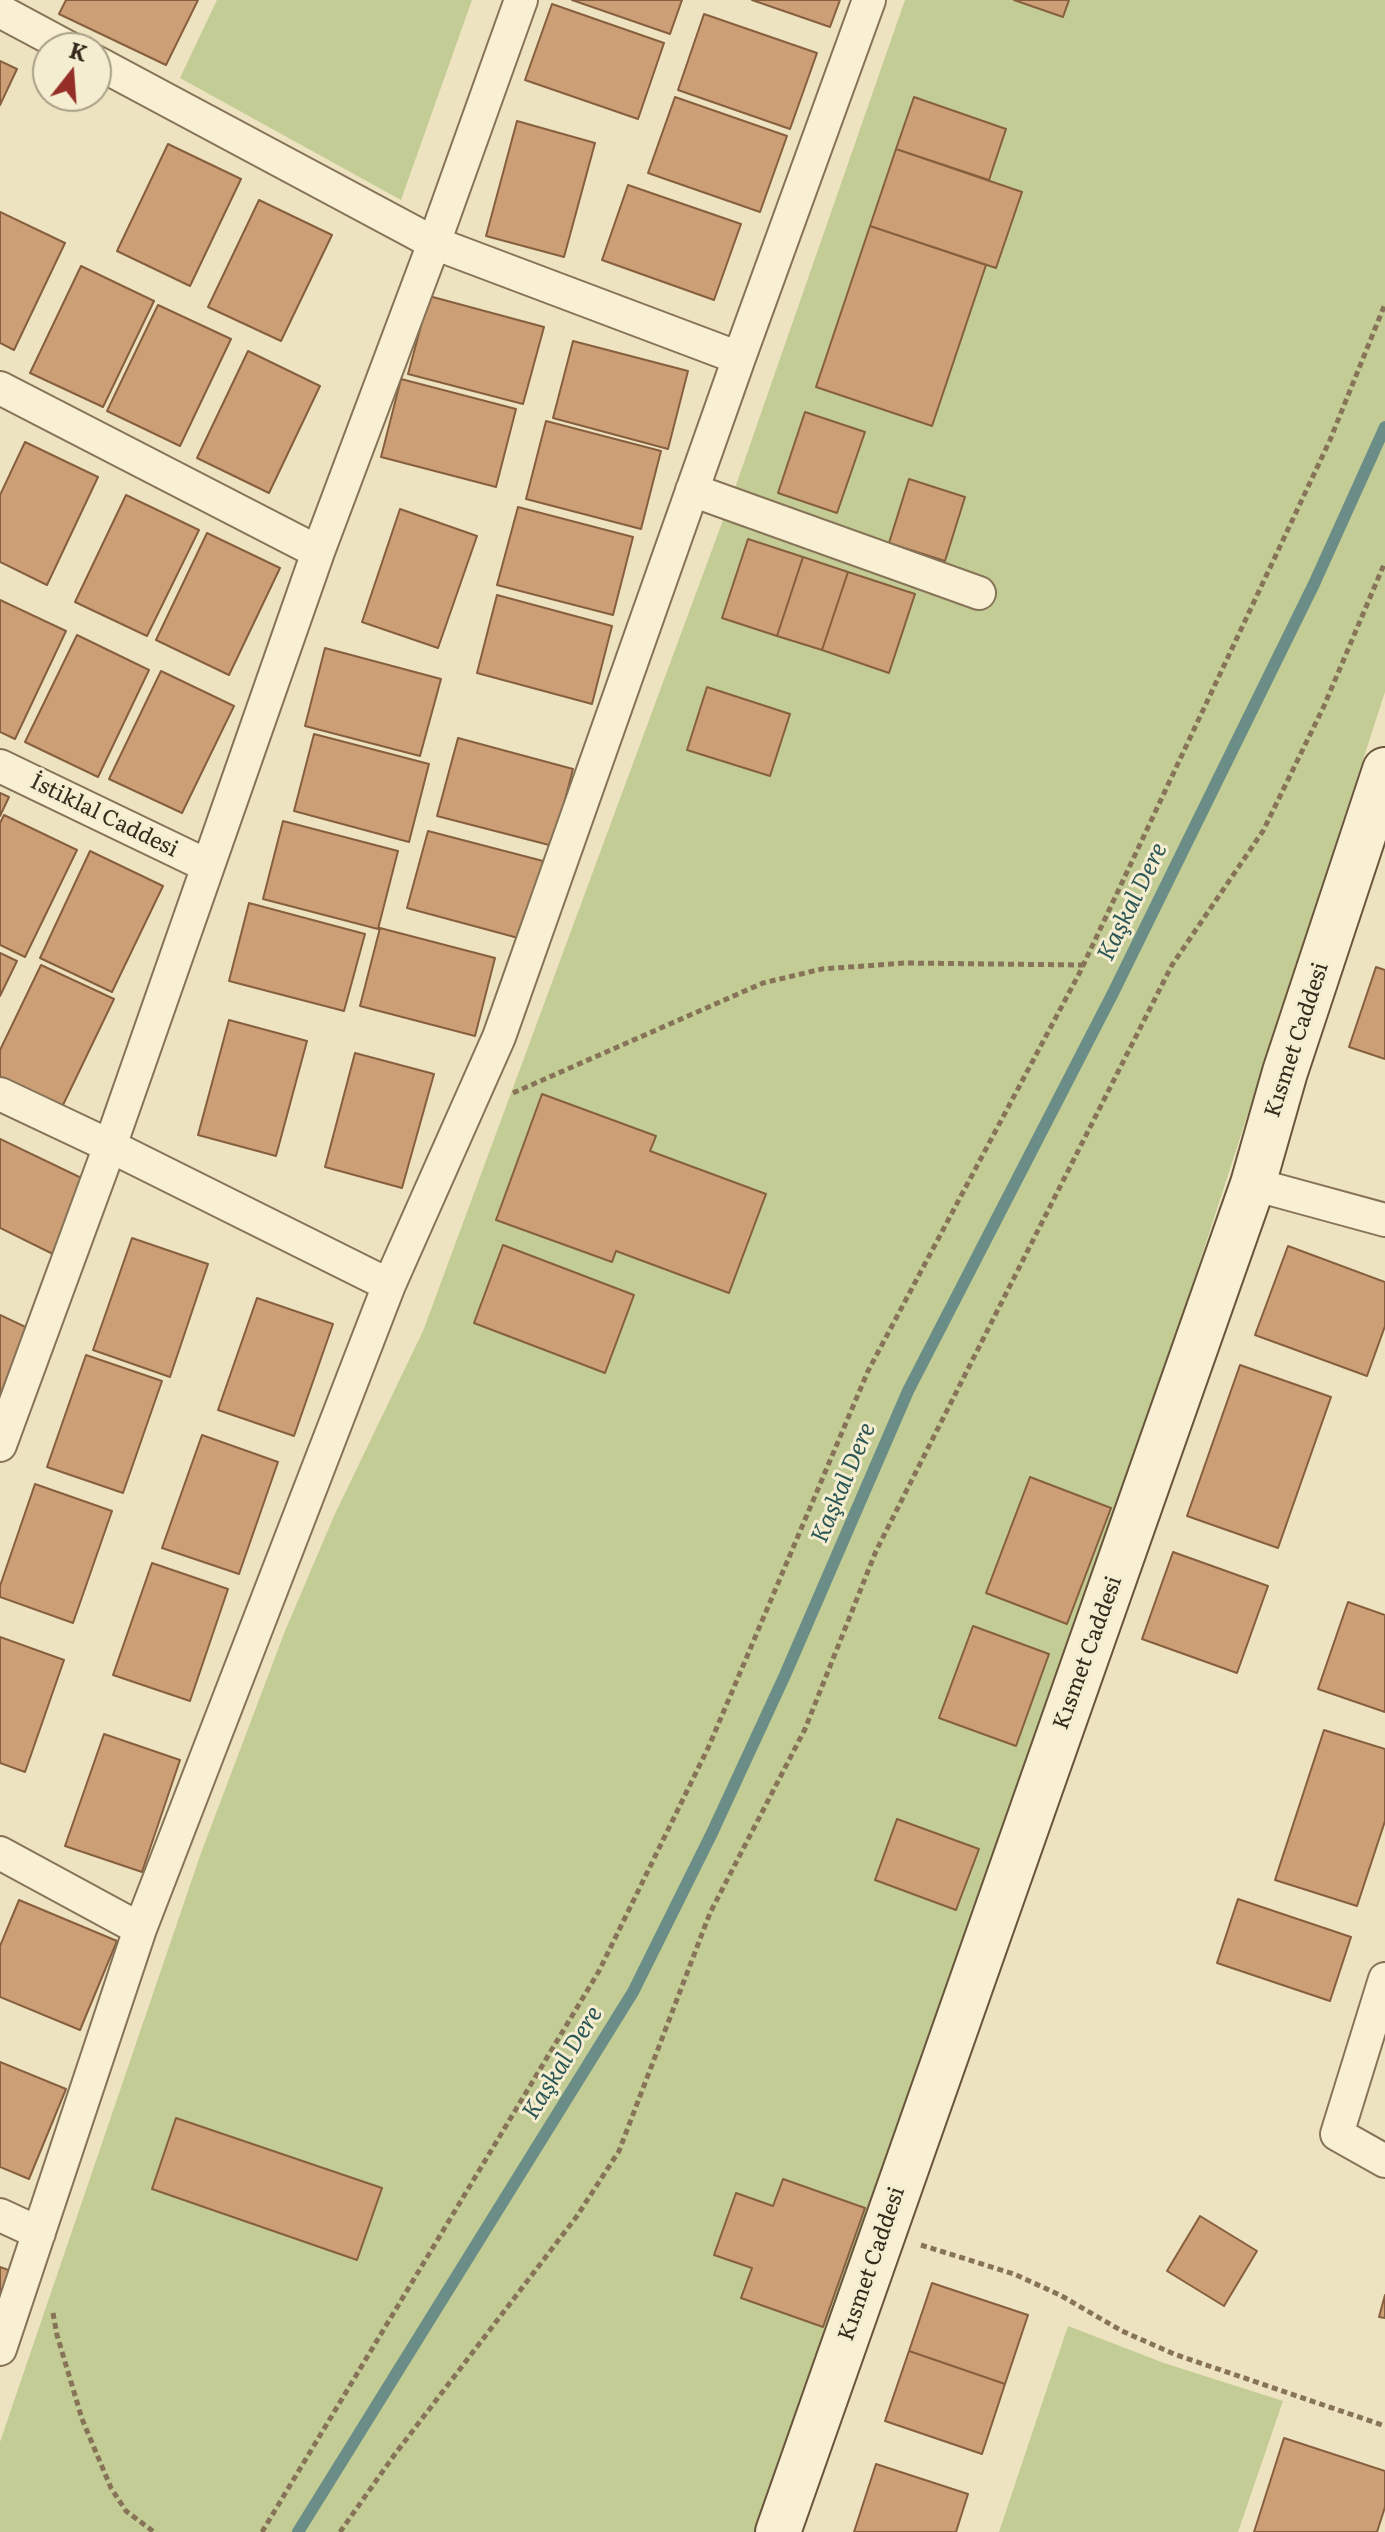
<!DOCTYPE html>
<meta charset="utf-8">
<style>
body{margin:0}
#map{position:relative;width:1385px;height:2532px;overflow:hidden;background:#eee3c0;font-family:Literata,serif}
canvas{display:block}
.north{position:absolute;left:32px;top:32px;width:80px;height:80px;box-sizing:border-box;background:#f5edd0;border:2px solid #a99f88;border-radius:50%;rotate:17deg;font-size:22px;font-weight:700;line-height:32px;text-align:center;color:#372b1d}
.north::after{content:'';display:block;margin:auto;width:28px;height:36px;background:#962e28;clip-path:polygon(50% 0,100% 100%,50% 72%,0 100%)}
</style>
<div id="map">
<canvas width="1385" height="2532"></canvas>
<div class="north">K</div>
</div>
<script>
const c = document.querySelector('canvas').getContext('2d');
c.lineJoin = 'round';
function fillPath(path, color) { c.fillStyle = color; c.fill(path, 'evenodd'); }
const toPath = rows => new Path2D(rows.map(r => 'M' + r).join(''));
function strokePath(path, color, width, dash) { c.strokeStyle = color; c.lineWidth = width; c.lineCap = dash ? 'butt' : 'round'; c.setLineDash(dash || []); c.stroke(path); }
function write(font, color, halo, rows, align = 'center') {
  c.font = font + ' Literata,serif'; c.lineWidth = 6; c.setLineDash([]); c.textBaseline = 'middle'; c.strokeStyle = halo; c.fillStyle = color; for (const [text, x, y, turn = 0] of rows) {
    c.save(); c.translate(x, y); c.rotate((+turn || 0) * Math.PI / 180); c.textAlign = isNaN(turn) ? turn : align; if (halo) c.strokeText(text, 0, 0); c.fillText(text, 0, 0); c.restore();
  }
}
const green = toPath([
 [217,0,472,0,401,200,180,78],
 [905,0,1385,0,1385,692,1122,1501,770,2494,756,2532,0,2532,0,2442,201,1853,285,1631,334,1516,423,1331,736,485],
 [1068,2326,1164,2363,1283,2401,1238,2532,999,2532]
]);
const stream = toPath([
 [298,2532,633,1992,712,1833,785,1675,908,1391,1113,993,1314,584,1385,427]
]);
const building = toPath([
 [66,0,198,0,166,65,59,14,66,0],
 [572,0,682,0,670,34,572,0],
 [752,0,840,0,830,27,752,0],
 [1014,0,1069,0,1063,17,1014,0],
 [552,4,664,43,638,119,525,80,552,4],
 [704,14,817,53,790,129,678,90,704,14],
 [0,61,17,69,0,105,0,61],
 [675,97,787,136,760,212,648,173,675,97],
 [914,97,1006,129,989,180,896,149,914,97],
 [517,121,595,143,564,257,486,236,517,121],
 [168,144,241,179,190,286,117,251,168,144],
 [896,149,1022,192,996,268,870,226,896,149],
 [628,185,741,224,714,300,602,260,628,185],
 [259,200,332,235,281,341,208,307,259,200],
 [0,212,65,243,14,350,0,343,0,212],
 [870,226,986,265,932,426,816,387,870,226],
 [81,266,154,301,103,407,30,373,81,266],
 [429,296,544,327,523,404,408,374,429,296],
 [158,305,231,339,180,446,107,411,158,305],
 [573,341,688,371,668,449,553,418,573,341],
 [248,351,320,386,269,493,197,458,248,351],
 [401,379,516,409,496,487,381,457,401,379],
 [805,412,865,432,837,513,778,493,805,412],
 [546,421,661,451,641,529,526,499,546,421],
 [25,442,98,477,47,585,0,562,0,495,25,442],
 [909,479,965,497,945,561,889,543,909,479],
 [126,495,199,530,147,636,75,602,126,495],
 [518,507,633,537,613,615,497,585,518,507],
 [400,509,477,536,438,648,362,622,400,509],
 [207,533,280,568,229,675,156,640,207,533],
 [748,539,803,557,777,636,722,618,748,539],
 [803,557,848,572,822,650,777,636,803,557],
 [848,572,915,594,889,673,822,650,848,572],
 [497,595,612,626,592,704,477,673,497,595],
 [0,600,66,631,15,739,0,732,0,600],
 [77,635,149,670,98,777,25,742,77,635],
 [325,648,441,679,420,756,305,726,325,648],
 [161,671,234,706,182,813,109,779,161,671],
 [707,687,790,714,770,776,687,750,707,687],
 [314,734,429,764,409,842,294,811,314,734],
 [458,738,573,769,553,846,437,816,458,738],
 [0,793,9,797,0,816,0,793],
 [4,815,77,850,25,957,0,945,0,823,4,815],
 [283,821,398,851,378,929,263,899,283,821],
 [428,831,543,861,522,939,407,908,428,831],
 [90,851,163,886,112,992,40,958,90,851],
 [249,903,365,934,344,1011,229,981,249,903],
 [380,928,495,958,475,1036,360,1006,380,928],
 [0,953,17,961,0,996,0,953],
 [41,965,114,999,62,1107,0,1077,0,1050,41,965],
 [1376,967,1385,970,1385,1059,1349,1047,1376,967],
 [229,1020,307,1041,276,1156,198,1135,229,1020],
 [355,1053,434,1074,402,1188,325,1167,355,1053],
 [542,1094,656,1136,650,1151,766,1194,729,1293,616,1251,612,1262,496,1220,542,1094],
 [0,1139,94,1184,59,1257,0,1228,0,1139],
 [132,1238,208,1264,170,1377,93,1350,132,1238],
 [503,1245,634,1295,605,1373,474,1323,503,1245],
 [1288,1246,1385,1282,1385,1326,1367,1376,1255,1335,1288,1246],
 [257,1298,333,1324,294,1436,218,1410,257,1298],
 [0,1315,36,1332,0,1404,0,1315],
 [86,1355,162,1381,123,1493,47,1467,86,1355],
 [1240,1365,1331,1397,1278,1548,1187,1516,1240,1365],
 [202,1435,278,1462,239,1574,162,1548,202,1435],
 [1030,1477,1111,1508,1067,1624,986,1593,1030,1477],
 [35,1484,112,1511,73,1623,0,1597,0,1586,35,1484],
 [1173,1552,1268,1586,1237,1673,1142,1639,1173,1552],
 [152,1563,228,1589,190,1701,113,1675,152,1563],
 [1348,1602,1385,1615,1385,1712,1318,1689,1348,1602],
 [973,1626,1049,1654,1016,1746,939,1718,973,1626],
 [0,1637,64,1660,25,1772,0,1763,0,1637],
 [1324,1730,1385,1749,1385,1821,1357,1906,1275,1880,1324,1730],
 [104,1734,180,1760,142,1872,65,1846,104,1734],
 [897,1819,979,1849,956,1910,875,1880,897,1819],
 [1238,1899,1351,1937,1330,2001,1217,1963,1238,1899],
 [19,1900,117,1941,80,2030,0,1997,0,1946,19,1900],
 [0,2062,66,2089,29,2179,0,2167,0,2062],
 [176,2118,382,2188,357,2260,152,2189,176,2118],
 [783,2179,865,2208,823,2327,741,2298,752,2268,714,2255,736,2193,773,2206,783,2179],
 [1200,2216,1257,2251,1224,2306,1167,2271,1200,2216],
 [0,2267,11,2271,0,2298,0,2267],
 [932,2283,1028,2315,1005,2384,909,2351,932,2283],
 [1385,2295,1385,2318,1379,2317,1385,2295],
 [909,2351,1005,2384,982,2454,885,2421,909,2351],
 [1284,2438,1385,2471,1385,2507,1377,2532,1254,2532,1284,2438],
 [876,2464,968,2494,956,2532,854,2532,876,2464]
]);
const path = toPath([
 [513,1093,763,983,822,969,905,963,1083,965],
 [921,2245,1014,2274,1060,2295,1122,2331,1174,2354,1385,2426],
 [53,2313,57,2335,82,2419,111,2488,126,2511,154,2532],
 [262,2532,599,1971,709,1746,868,1371,1080,972,1330,440,1385,304],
 [340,2532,395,2454,577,2216,619,2151,710,1913,805,1729,876,1551,1172,965,1263,831,1324,706,1385,562]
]);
const minor = toPath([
 [0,11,69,48],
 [96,62,434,243,739,358],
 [0,388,318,552],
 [692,490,979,593],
 [0,766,208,866],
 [0,1094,110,1146,389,1285],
 [1253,1184,1385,1220],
 [0,1445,110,1146,318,552,434,243,521,0],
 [0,1853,140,1929],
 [1385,1979,1337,2134,1385,2161],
 [0,2215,39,2233],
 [0,2349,140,1929,389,1285,499,1037,739,358,869,0]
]);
const secondary = toPath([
 [778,2532,1253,1184,1285,1072,1385,770]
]);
const streetNames = [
 ["İstiklal Caddesi",104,816,26],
 ["Kısmet Caddesi",1297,1040,-72],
 ["Kısmet Caddesi",1088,1653,-70],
 ["Kısmet Caddesi",872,2264,-71]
];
const waterNames = [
 ["Kaşkal Dere",1133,902,-64],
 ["Kaşkal Dere",844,1483,-67],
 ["Kaşkal Dere",563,2063,-58]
];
fillPath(green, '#c2cc94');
strokePath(stream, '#6a8e87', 12);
fillPath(building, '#cd9f76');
strokePath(building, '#865f3e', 2);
strokePath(minor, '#877458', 36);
strokePath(secondary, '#69553b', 48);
strokePath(path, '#877458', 5, [6, 4]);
strokePath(minor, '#f9f0d3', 32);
strokePath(secondary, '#f9f0d3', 44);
write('22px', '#372b1d', '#f5edd0', streetNames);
write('italic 24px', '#2c5756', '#f5edd0', waterNames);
</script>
